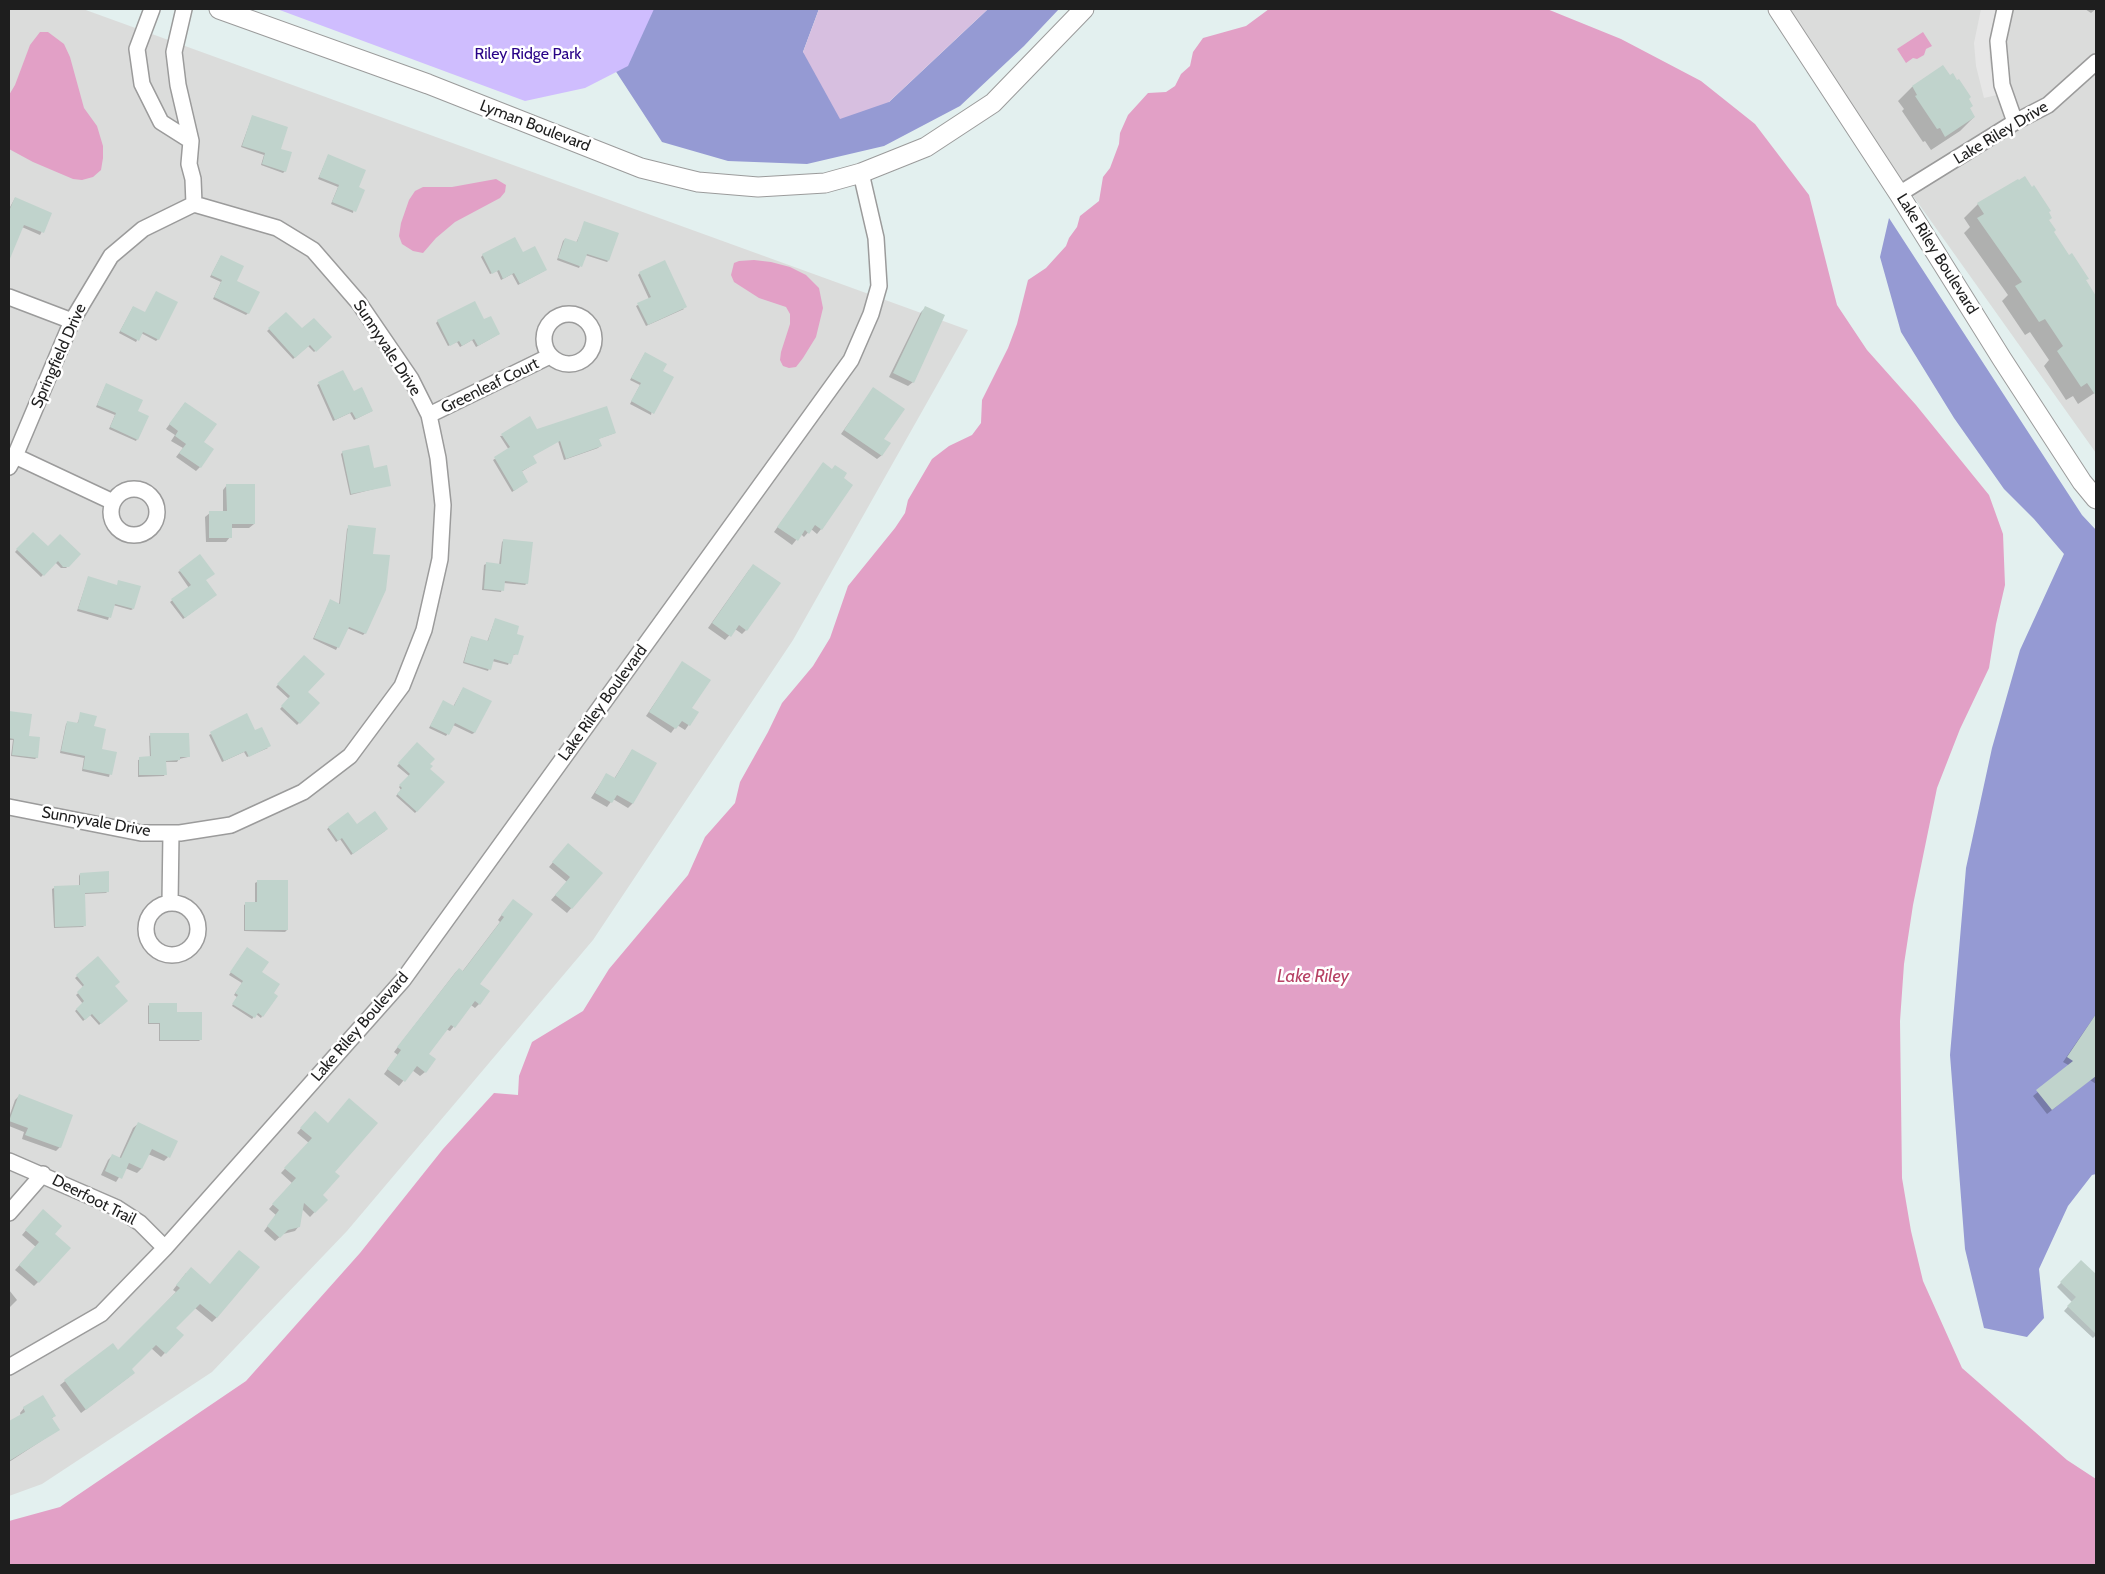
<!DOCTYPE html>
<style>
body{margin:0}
#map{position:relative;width:2105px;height:1574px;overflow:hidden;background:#e3f0ef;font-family:Cabin,sans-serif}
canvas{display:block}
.frame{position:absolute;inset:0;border:10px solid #1e1e1e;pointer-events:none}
</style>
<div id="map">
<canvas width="2105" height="1574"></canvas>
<div class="frame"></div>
</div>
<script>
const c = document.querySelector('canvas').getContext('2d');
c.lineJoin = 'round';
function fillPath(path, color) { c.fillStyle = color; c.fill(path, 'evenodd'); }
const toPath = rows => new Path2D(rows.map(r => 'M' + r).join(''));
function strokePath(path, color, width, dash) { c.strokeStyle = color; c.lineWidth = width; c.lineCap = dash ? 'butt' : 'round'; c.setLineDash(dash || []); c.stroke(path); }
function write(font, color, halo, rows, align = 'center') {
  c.font = font + ' Cabin,sans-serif'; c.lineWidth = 5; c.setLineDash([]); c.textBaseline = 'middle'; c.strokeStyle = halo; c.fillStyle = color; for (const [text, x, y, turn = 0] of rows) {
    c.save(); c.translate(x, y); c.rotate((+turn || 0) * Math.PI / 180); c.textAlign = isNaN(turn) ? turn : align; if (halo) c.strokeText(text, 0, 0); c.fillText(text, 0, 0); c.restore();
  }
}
const residential = toPath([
 [9,9,83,9,968,330,793,640,593,940,347,1231,212,1372,42,1484,9,1496],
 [1780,9,2096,9,2096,453]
]);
const forest = toPath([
 [639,9,819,9,803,52,889,102,988,9,1059,9,1024,46,960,106,884,146,807,164,728,161,662,142,611,64],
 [1889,218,2082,515,2096,530,2096,1174,2092,1175,2068,1206,2039,1269,2044,1318,2027,1337,1984,1328,1965,1249,1950,1055,1966,868,1992,748,2020,650,2064,554,2034,519,2004,489,1954,418,1901,332,1880,257]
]);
const wetland = toPath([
 [819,9,988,9,889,102,840,119,803,52]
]);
const park = toPath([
 [277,9,654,9,628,66,585,88,525,101]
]);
const parking = toPath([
 [1981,9,1996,9,1989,42,1990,63,1997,95,1984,98,1976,66,1974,43]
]);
const water = toPath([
 [1269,9,1547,9,1621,39,1701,81,1755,124,1809,195,1837,305,1867,350,1916,405,1989,495,2003,534,2005,585,1996,624,1989,668,1960,729,1937,788,1913,905,1904,964,1900,1021,1902,1178,1911,1231,1923,1281,1962,1368,2067,1460,2096,1479,2096,1565,9,1565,9,1521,60,1507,246,1381,360,1253,443,1149,494,1093,518,1095,519,1076,532,1042,583,1011,609,969,688,875,705,837,735,803,740,782,768,732,782,703,813,666,830,638,848,586,895,528,905,513,908,500,932,459,949,446,972,435,981,423,982,400,1008,348,1017,324,1028,280,1046,268,1066,246,1069,238,1077,227,1080,216,1099,201,1103,177,1110,168,1119,144,1120,133,1128,115,1148,93,1166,92,1175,86,1181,74,1190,66,1193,52,1203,38,1246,26],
 [40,32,48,32,64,44,70,57,84,108,97,126,103,146,103,158,101,170,93,177,82,180,73,179,33,162,9,149,9,95,15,85,30,45],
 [1923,32,1932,46,1926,49,1924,55,1917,59,1913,58,1906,63,1897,49],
 [496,179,506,185,505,192,500,198,455,222,436,238,423,253,413,251,402,244,399,236,401,223,409,200,415,191,423,187,452,187],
 [754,260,771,262,790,267,806,275,819,288,823,308,816,337,803,358,796,367,789,368,783,366,780,360,781,352,790,324,790,314,786,307,759,298,734,282,731,275,734,263,739,261]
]);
const shadow = toPath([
 [2085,9,2096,9,2091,13],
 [1950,77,1968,99,1969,109,1974,117,1960,131,1931,150,1925,141,1923,142,1902,111,1904,109,1898,101,1912,87],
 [252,117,285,171,283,173,261,165,264,155,241,147],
 [328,156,357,188,353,213,331,204,338,187,318,179],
 [15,198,51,214,40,235,22,227,14,241,9,239,9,209],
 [1978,204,2047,213,2047,220,2052,232,2085,281,2085,288,2096,305,2096,392,2078,404,2073,396,2066,400,2044,366,2049,360,2030,332,2025,335,2002,301,2008,295,1964,233,1970,227,1964,218],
 [585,223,608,261,607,262,585,255,579,268,557,260,563,241,565,239,576,243],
 [522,254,544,271,518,285,512,274,501,280,497,271,490,274,481,257,483,255],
 [221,256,248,313,246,315,213,299,221,282,210,277],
 [640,273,684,309,646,326,636,306,649,299,638,275],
 [133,307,158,339,156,341,141,333,136,342,119,333],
 [925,308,913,382,908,386,889,377,921,312],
 [286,314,302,330,330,337,314,352,308,346,293,359,267,331],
 [438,321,484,321,499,334,476,347,472,340,460,347,457,342,448,346,436,323],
 [644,355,661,371,651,415,630,404,640,385,630,380],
 [342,372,354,393,372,411,354,420,350,413,333,421,317,385],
 [105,387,136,412,137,439,136,441,109,429,115,415,96,407],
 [873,389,883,439,882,455,877,459,841,434],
 [185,403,203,443,200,467,196,471,176,457,183,448,171,441,175,435,166,429],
 [537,431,615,433,598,439,600,446,598,448,564,460,558,441,532,456,534,464,521,472,525,483,512,492,493,460,509,450,500,436],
 [343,452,373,469,390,485,350,495,341,454],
 [823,464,821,529,817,534,811,529,804,537,801,534,792,545,774,532],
 [227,485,254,524,249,528,230,528,230,537,226,542,206,542,205,517,210,513,223,513,223,490],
 [349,527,365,633,363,635,347,628,336,650,313,639,329,603,339,604,347,529],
 [33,533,48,548,80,554,66,568,61,568,55,562,41,577,15,552],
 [504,540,527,583,525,585,504,583,501,592,482,590,484,565,486,564,499,565,502,542],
 [749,570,746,630,742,634,735,629,725,640,708,628],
 [180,571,204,581,213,597,183,619,170,602,189,588,178,572],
 [88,578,133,609,131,610,113,605,108,620,77,611],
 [495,620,516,634,517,654,512,655,508,665,492,661,488,671,463,663,470,639,472,637,487,642],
 [304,657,306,692,318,703,297,725,280,709,289,699,276,687],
 [682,663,690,709,697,713,685,730,677,725,671,733,646,716],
 [462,690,490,701,474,733,472,734,453,725,446,736,429,728,442,704,453,707],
 [9,712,30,715,28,737,37,757,35,759,11,756,13,740,9,740],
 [81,714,93,727,100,750,115,753,109,777,82,771,84,758,60,753,66,724,68,722,77,724],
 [211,734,268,748,247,757,244,752,222,762,209,735],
 [151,735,188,757,179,759,177,762,165,762,165,774,164,776,138,777,138,760,150,758,149,736],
 [417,744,428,764,428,769,443,782,415,813,396,796,401,790,399,787,409,776,397,766],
 [632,750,655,763,632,804,628,808,613,799,607,807,591,798,606,775,614,779],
 [348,814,356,826,385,831,351,855,340,839,336,842,327,829],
 [564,849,601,873,567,913,551,900,567,882,549,867],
 [80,874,108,891,106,893,84,894,85,925,83,927,54,928,52,889,54,888,79,887,79,876],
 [257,882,287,930,285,932,244,931,244,905,246,904,255,904,255,883],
 [509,905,478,984,479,1004,475,1008,471,1005,450,1031,446,1029,427,1054,434,1060,425,1072,420,1076,412,1070,399,1086,384,1074,398,1055,394,1052,455,973,459,969,462,972,500,922,498,920],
 [245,951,261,973,262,1016,261,1018,256,1014,252,1019,232,1006,237,997,234,995,242,983,229,975],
 [98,958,113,986,126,1001,99,1025,90,1015,83,1021,75,1011,83,1004,76,995,84,988,75,978],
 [150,1004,175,1013,201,1039,199,1041,159,1041,159,1024,148,1024,148,1006],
 [2096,1014,2096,1084,2090,1080,2047,1114,2033,1096,2070,1066,2063,1062],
 [20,1095,60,1147,56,1151,22,1139,24,1132,9,1126,9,1117,15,1100],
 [311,1117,328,1124,333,1172,321,1195,326,1200,310,1217,302,1209,299,1226,295,1231,283,1234,275,1241,264,1231,276,1215,269,1209,292,1183,281,1173,309,1143,297,1133],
 [138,1124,168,1157,164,1161,148,1154,141,1169,137,1173,125,1168,116,1182,101,1175,108,1160,112,1156,119,1159,133,1128],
 [39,1215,53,1234,38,1282,34,1286,15,1270,36,1247,22,1235],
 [2081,1262,2096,1276,2096,1335,2093,1338,2064,1311,2072,1302,2057,1287],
 [186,1273,210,1285,217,1317,212,1322,195,1308,175,1328,182,1335,161,1357,151,1348,131,1369,129,1377,81,1413,60,1385,112,1345,118,1352,176,1292,173,1290],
 [9,1290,17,1300,9,1308],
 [24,1408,54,1416,51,1419,58,1430,9,1462,9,1423,21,1416,20,1413]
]);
const building = toPath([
 [1943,65,1950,75,1953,73,1957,80,1959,79,1971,97,1969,99,1973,106,1970,108,1975,117,1945,137,1940,128,1937,129,1915,96,1917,95,1912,86],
 [252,115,288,127,281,149,292,152,286,172,262,164,265,153,242,146],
 [328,154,366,170,359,187,365,190,356,212,332,202,339,185,319,177],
 [2025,176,2032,187,2034,185,2051,211,2049,212,2052,218,2049,220,2056,230,2054,232,2069,255,2072,253,2089,279,2086,280,2096,296,2096,396,2087,383,2081,387,2057,351,2063,346,2045,319,2039,322,2015,286,2022,282,1977,218,1984,214,1977,203,2018,179,2019,180],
 [15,197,52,213,44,233,24,225,9,261,9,211],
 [584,221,619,233,609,261,587,254,582,267,558,258,565,238,577,242],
 [515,237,523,252,535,246,547,270,520,284,514,273,503,279,499,270,492,274,482,254],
 [221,255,244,266,237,281,260,292,249,314,214,297,222,280,211,275],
 [665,260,687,307,648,325,637,303,651,297,639,272],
 [156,291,178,302,159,340,143,332,139,341,120,331,133,306,145,312],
 [475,301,484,319,491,316,500,334,478,346,474,339,462,346,459,341,450,346,437,320],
 [925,306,945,315,914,383,893,373],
 [286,312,302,328,314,318,332,337,316,352,310,345,295,358,268,328],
 [645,352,667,364,663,371,674,377,654,414,631,401,641,383,631,378],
 [343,370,354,391,362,387,373,411,356,419,352,412,335,420,318,382],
 [106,383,143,400,138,411,149,416,138,440,110,427,116,413,97,405],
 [873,387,905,409,884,439,891,443,882,456,844,430],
 [185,402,217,424,204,442,214,449,201,468,179,453,186,444,175,436,178,431,169,424],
 [607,406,616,433,599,439,602,446,566,459,560,441,533,456,537,463,522,471,528,482,514,491,494,457,510,447,501,434,530,416,537,429],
 [369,445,374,468,387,465,391,486,351,494,342,451],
 [823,462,832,469,835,465,847,473,844,478,853,485,822,530,815,525,809,534,805,530,798,541,777,527],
 [226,484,255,484,255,524,232,524,232,538,209,538,209,511,227,511],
 [348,525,376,528,373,554,390,555,386,590,366,634,349,627,339,648,314,638,330,599,340,604],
 [33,532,48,546,60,534,81,554,69,567,63,567,58,561,44,576,16,549],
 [503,539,533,542,528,584,505,581,504,591,484,589,486,562,501,564],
 [200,554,215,574,206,580,217,595,185,618,171,599,191,585,179,570],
 [753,564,781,583,747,631,739,625,731,637,712,623],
 [88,576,117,585,118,580,141,586,134,609,115,604,111,618,78,609],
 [495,618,519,626,517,634,524,636,518,655,514,654,511,664,494,659,491,670,464,662,471,636,488,641],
 [304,655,325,674,308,692,320,703,300,724,281,706,290,696,277,684],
 [682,661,711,680,692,708,699,712,690,726,682,721,676,729,649,712],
 [463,687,492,701,475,733,455,723,449,735,430,726,443,700,454,706],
 [9,711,32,714,29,736,40,737,38,758,12,755,14,739,9,738],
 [80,712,97,716,94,726,106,729,102,749,117,752,112,775,83,769,85,756,61,751,67,721,78,723],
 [247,713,255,730,262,727,271,746,249,757,246,751,224,761,210,732],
 [150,733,189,733,190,757,180,757,180,760,166,761,167,775,139,775,139,757,151,756],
 [417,742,435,759,430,764,433,766,430,769,445,782,417,812,397,794,402,788,399,785,410,774,398,763],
 [632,749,657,763,633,804,617,795,612,803,595,793,606,773,615,778],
 [375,811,388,829,353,854,342,838,338,841,328,827,348,812,357,824],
 [568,843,603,873,572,909,555,895,570,877,552,862],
 [109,871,109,892,85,893,86,926,55,927,54,886,80,885,80,873],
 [257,880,288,880,288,930,245,930,245,902,257,902],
 [513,899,533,914,480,984,490,991,480,1005,475,1001,455,1028,451,1025,429,1054,436,1059,426,1073,417,1066,405,1082,387,1069,401,1050,397,1047,459,968,463,971,504,917,501,915],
 [247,947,269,962,262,972,280,984,274,993,278,996,263,1017,258,1013,255,1018,232,1004,238,995,235,993,243,981,230,972],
 [98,956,120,982,115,986,128,1001,101,1024,92,1014,85,1020,76,1009,84,1001,77,992,84,985,76,975],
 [149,1003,177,1003,177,1012,202,1012,202,1040,160,1040,160,1023,149,1023],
 [2096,1014,2096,1076,2052,1110,2036,1090,2073,1061,2067,1057],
 [19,1094,73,1115,61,1148,25,1135,28,1128,9,1121],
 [349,1098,378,1123,335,1172,340,1176,323,1195,328,1200,315,1213,304,1203,300,1227,288,1230,280,1238,267,1226,279,1210,272,1204,296,1178,284,1168,312,1138,300,1128,315,1111,328,1123],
 [138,1122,178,1141,170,1158,152,1149,142,1169,129,1163,122,1179,105,1171,112,1154,121,1158],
 [43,1209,62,1226,55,1234,71,1248,39,1283,19,1265,39,1242,25,1230],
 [239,1250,260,1267,217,1318,200,1304,176,1328,184,1335,166,1354,156,1345,132,1369,135,1373,86,1410,64,1380,113,1343,118,1350,180,1288,176,1285,191,1267,210,1284],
 [2081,1260,2096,1274,2096,1334,2067,1306,2076,1297,2060,1282],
 [43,1395,56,1416,52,1418,60,1430,9,1461,9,1421,25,1412,23,1407]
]);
const minor = toPath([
 [152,9,137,49,142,84,161,122,191,141],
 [184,9,174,52,178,85,191,141,189,164,193,179,194,204],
 [2005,9,1998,41,2002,85,2015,122],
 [1899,194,2015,122,2048,105,2096,62],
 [9,297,72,321],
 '544 339a25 25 0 1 1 50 0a25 25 0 1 1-50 0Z',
 [429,415,550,356],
 [15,456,113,502],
 [9,467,15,456,72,321,111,256,143,229,194,204,277,228,313,250,359,303,411,379,429,415,438,458,443,505,440,559,424,630,402,686,350,756,303,792,231,825,180,833,141,833,9,807],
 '111 512a23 23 0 1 1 46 0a23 23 0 1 1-46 0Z',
 [170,903,171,833],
 '146 929a26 26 0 1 1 52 0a26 26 0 1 1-52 0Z',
 [9,1161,117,1208,140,1223,165,1248],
 [9,1213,43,1174],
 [9,1367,101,1314,165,1248,403,980,851,360,871,314,879,286,876,238,861,173]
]);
const tertiary = toPath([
 [219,9,428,84,641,168,698,182,758,187,825,183,861,173,926,147,993,103,1084,9],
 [1778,9,1899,194,2002,359,2082,482,2096,499]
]);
const parkNames = [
 ["Riley Ridge Park",528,54]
];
const streetNames = [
 ["Lyman Boulevard",535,126,21],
 ["Lake Riley Drive",2001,133,-31],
 ["Lake Riley Boulevard",1937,254,58],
 ["Sunnyvale Drive",387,348,57],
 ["Springfield Drive",59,356,-66],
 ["Greenleaf Court",490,386,-26],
 ["Lake Riley Boulevard",603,703,-54],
 ["Sunnyvale Drive",96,822,10],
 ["Lake Riley Boulevard",360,1027,-49],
 ["Deerfoot Trail",94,1200,27]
];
const waterNames = [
 ["Lake Riley",1313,977]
];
fillPath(residential, '#dbdcdb');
fillPath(forest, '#959ad3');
fillPath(wetland, '#d7bfe0');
fillPath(park, '#cfbdfe');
fillPath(parking, '#e6e6e6');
fillPath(water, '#e2a0c6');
fillPath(shadow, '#0003');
fillPath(building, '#c0d3cc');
strokePath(minor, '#9b9b9b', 18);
strokePath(tertiary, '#9b9b9b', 21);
strokePath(minor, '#fff', 15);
strokePath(tertiary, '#fff', 19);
write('16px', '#280287', '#fff', parkNames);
write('16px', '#1e1e1e', '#fff', streetNames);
write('italic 18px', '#b74265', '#fff', waterNames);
</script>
